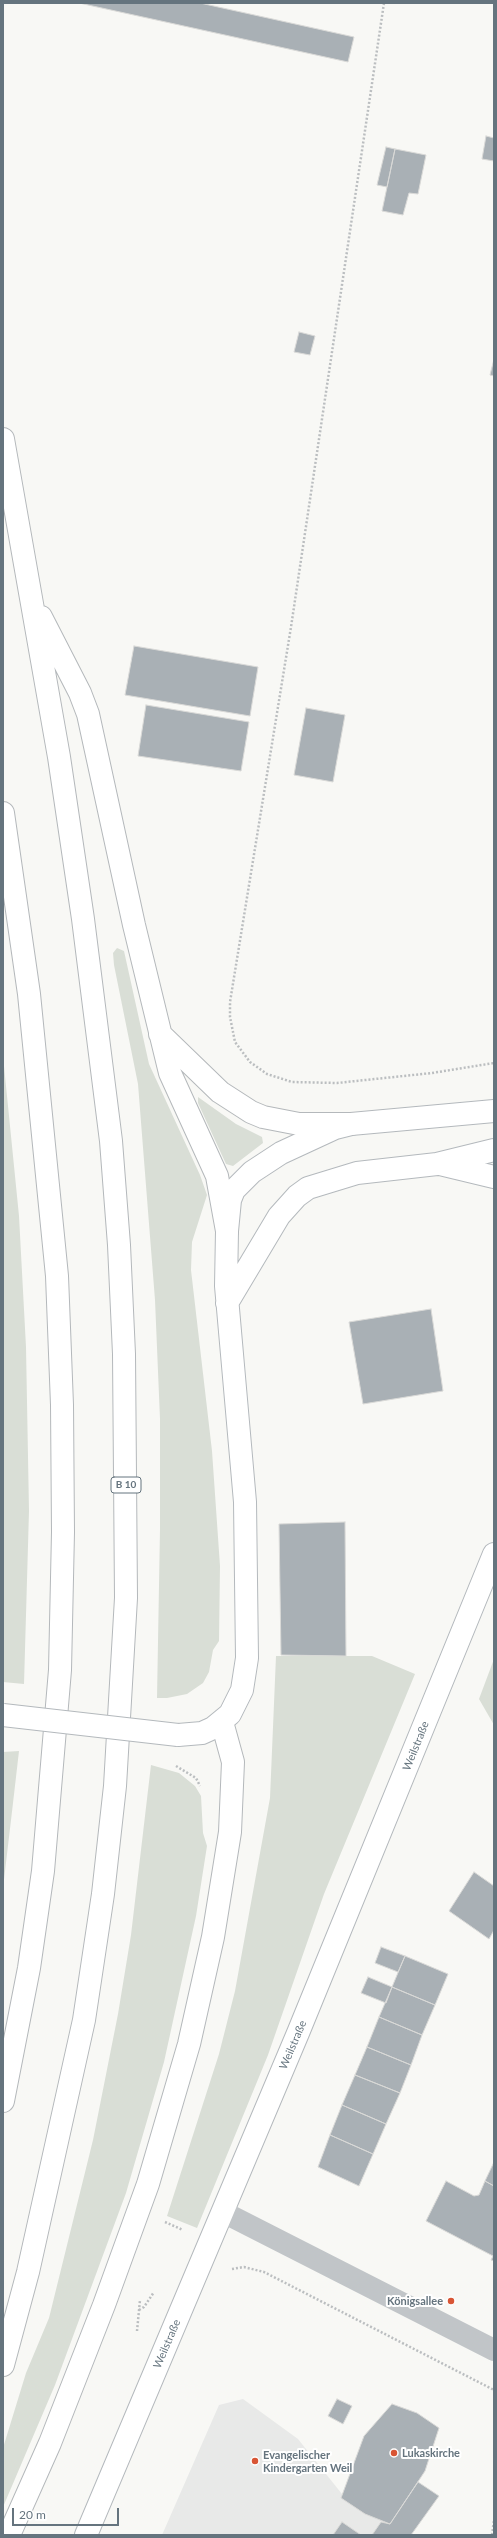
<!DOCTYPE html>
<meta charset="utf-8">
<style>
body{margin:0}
#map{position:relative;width:497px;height:2538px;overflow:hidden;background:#f8f8f5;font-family:Lato,sans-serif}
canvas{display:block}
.frame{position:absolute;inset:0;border:4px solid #65747e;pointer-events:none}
.scale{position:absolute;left:12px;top:2508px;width:107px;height:18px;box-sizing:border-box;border:2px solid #65747e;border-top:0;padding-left:5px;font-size:12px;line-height:14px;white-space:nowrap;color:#65747e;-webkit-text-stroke:3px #fff;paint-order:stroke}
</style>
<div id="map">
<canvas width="497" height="2538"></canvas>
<div class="frame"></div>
<div class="scale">20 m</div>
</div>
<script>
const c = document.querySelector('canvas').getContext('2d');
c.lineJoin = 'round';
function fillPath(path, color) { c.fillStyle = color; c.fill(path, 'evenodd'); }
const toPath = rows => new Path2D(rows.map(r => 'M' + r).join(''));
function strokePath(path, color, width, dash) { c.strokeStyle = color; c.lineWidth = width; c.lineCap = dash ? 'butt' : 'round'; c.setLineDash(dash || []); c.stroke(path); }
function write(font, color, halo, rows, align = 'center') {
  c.font = font + ' Lato,sans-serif'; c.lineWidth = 4; c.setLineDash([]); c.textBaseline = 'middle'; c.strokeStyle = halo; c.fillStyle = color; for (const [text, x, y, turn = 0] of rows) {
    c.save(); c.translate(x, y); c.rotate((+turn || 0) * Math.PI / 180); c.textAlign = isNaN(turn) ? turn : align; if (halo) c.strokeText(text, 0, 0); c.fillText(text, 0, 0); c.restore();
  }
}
const built = toPath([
 [243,2399,298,2439,342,2494,341,2498,365,2514,390,2524,418,2482,439,2496,411,2535,162,2535,219,2405]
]);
const green = toPath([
 [117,948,124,951,149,1064,200,1175,207,1195,192,1242,191,1270,212,1451,220,1566,219,1641,213,1650,209,1672,203,1683,187,1694,167,1698,157,1698,160,1529,160,1419,155,1300,138,1084,114,965,113,953],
 [3,1056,19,1216,26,1347,29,1511,24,1684,3,1682],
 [198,1097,236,1124,262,1137,263,1143,233,1166,226,1164,198,1103],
 [276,1656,372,1656,415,1674,324,1894,268,2055,197,2228,167,2216,219,2054,235,1991,270,1798],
 [494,1659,494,1725,479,1699],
 [19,1751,13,1803,3,1888,3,1752],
 [151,1765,179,1773,195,1786,201,1796,203,1833,207,1846,196,1916,164,2062,126,2193,55,2385,3,2507,3,2448,26,2373,49,2318,93,2140,118,2014,131,1935]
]);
const building = toPath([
 [79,3,200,3,354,37,348,62,79,3],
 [486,136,494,138,494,161,482,159,486,136],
 [386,147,395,149,387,187,377,185,386,147],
 [395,149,426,155,418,194,409,193,403,215,382,211,395,149],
 [299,332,315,336,310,355,294,352,299,332],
 [494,359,494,376,490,375,494,359],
 [134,646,258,667,250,716,125,695,134,646],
 [146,705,249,722,241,771,138,756,146,705],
 [306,708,345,715,333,782,294,775,306,708],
 [431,1309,443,1391,363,1404,349,1322,431,1309],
 [345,1522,346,1656,281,1655,279,1524,345,1522],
 [474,1872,494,1886,494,1930,489,1939,449,1911,474,1872],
 [381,1947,405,1956,398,1972,375,1963,381,1947],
 [405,1956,448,1974,435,2005,392,1987,405,1956],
 [368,1977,392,1987,386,2003,361,1993,368,1977],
 [392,1987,435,2005,422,2035,379,2017,392,1987],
 [379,2017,422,2035,411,2065,367,2047,379,2017],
 [367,2047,411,2065,400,2093,355,2075,367,2047],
 [355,2075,400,2093,386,2124,342,2105,355,2075],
 [342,2105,386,2124,373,2154,330,2135,342,2105],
 [330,2135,373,2154,359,2186,318,2167,330,2135],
 [494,2162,494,2186,485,2181,494,2162],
 [446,2181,474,2196,479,2195,485,2181,494,2186,494,2261,491,2260,493,2256,426,2221,446,2181],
 [337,2399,352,2406,343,2424,328,2416,337,2399],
 [392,2404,417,2413,439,2428,425,2471,390,2524,365,2514,341,2498,364,2436,392,2404],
 [418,2482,439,2496,411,2535,372,2535,381,2522,390,2524,418,2482],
 [342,2522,361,2535,333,2535,342,2522]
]);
const path = toPath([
 [384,3,291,627,230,1002,230,1017,235,1042,250,1062,267,1074,292,1082,337,1083,432,1073,494,1063],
 [176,1766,196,1778,200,1786],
 [165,2222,183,2230],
 [232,2269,244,2267,264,2272,494,2390],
 [139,2310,144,2307,154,2292],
 [137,2331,140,2300],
 [492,2535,494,2520]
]);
const street = toPath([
 [223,2212,494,2350]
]);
const secondary = toPath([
 [440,1164,494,1177],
 [227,1303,279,1216,297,1196,308,1188,357,1173,437,1164,494,1150],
 [178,1735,202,1733,213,1728,230,1714,242,1690,247,1658,245,1502,226,1286,227,1231,230,1200,234,1190,252,1172,281,1153,335,1128,351,1124,494,1111],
 [86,2535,298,2033,494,1554]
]);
const highway = toPath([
 [3,439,59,757,83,919,111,1141,119,1245,124,1354,126,1598,115,1786,103,1894,84,2020,28,2272,3,2365],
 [41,617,80,693,88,714,134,925,170,1073,217,1176,227,1231],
 [3,813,29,994,57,1276,62,1405,63,1532,60,1670,43,1871,29,1968,3,2101],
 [160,1034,220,1092,251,1112,263,1117,299,1124,351,1124],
 [9,2535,50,2443,104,2305,148,2184,189,2044,213,1937,230,1832,233,1762,222,1722]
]);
const secondaryBridge = toPath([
 [3,1715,178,1735]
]);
const markers = [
 [451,2301,4,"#d85534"],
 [394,2453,4,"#d85534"],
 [255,2461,4,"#d85534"]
];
const shields = [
 [126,1485,30]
];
const shieldNames = [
 ["B 10",126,1485]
];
const streetNames = [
 ["Weilstraße",416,1746,-68],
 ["Weilstraße",293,2045,-67],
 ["Weilstraße",167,2344,-67]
];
const poiNames = [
 ["Königsallee",443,2301,"right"],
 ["Lukaskirche",402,2453],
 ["Evangelischer",263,2455],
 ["Kindergarten Weil",263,2468]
];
fillPath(built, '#e8e9e8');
fillPath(green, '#d9ded6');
fillPath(building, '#a9b0b5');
strokePath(building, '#d9d9d7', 1);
strokePath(secondary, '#b4b9bd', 24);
strokePath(highway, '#b4b8bb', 24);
strokePath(path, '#bbbec0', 2.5, [2, 2]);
strokePath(street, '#c1c5c8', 22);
strokePath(secondary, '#fff', 22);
strokePath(highway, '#fff', 22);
strokePath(secondaryBridge, '#b4b9bd', 24, []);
strokePath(secondaryBridge, '#fff', 22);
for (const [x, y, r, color] of markers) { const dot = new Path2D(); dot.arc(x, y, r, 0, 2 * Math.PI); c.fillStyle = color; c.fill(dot); strokePath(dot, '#fff', 1.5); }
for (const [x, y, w] of shields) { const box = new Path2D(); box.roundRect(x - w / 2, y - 8, w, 16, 3); c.fillStyle = '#fff'; c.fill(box); strokePath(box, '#65747e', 1); }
write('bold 10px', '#65747e', null, shieldNames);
write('11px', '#65747e', '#fff', streetNames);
write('bold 11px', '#65747e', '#fff', poiNames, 'left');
</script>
